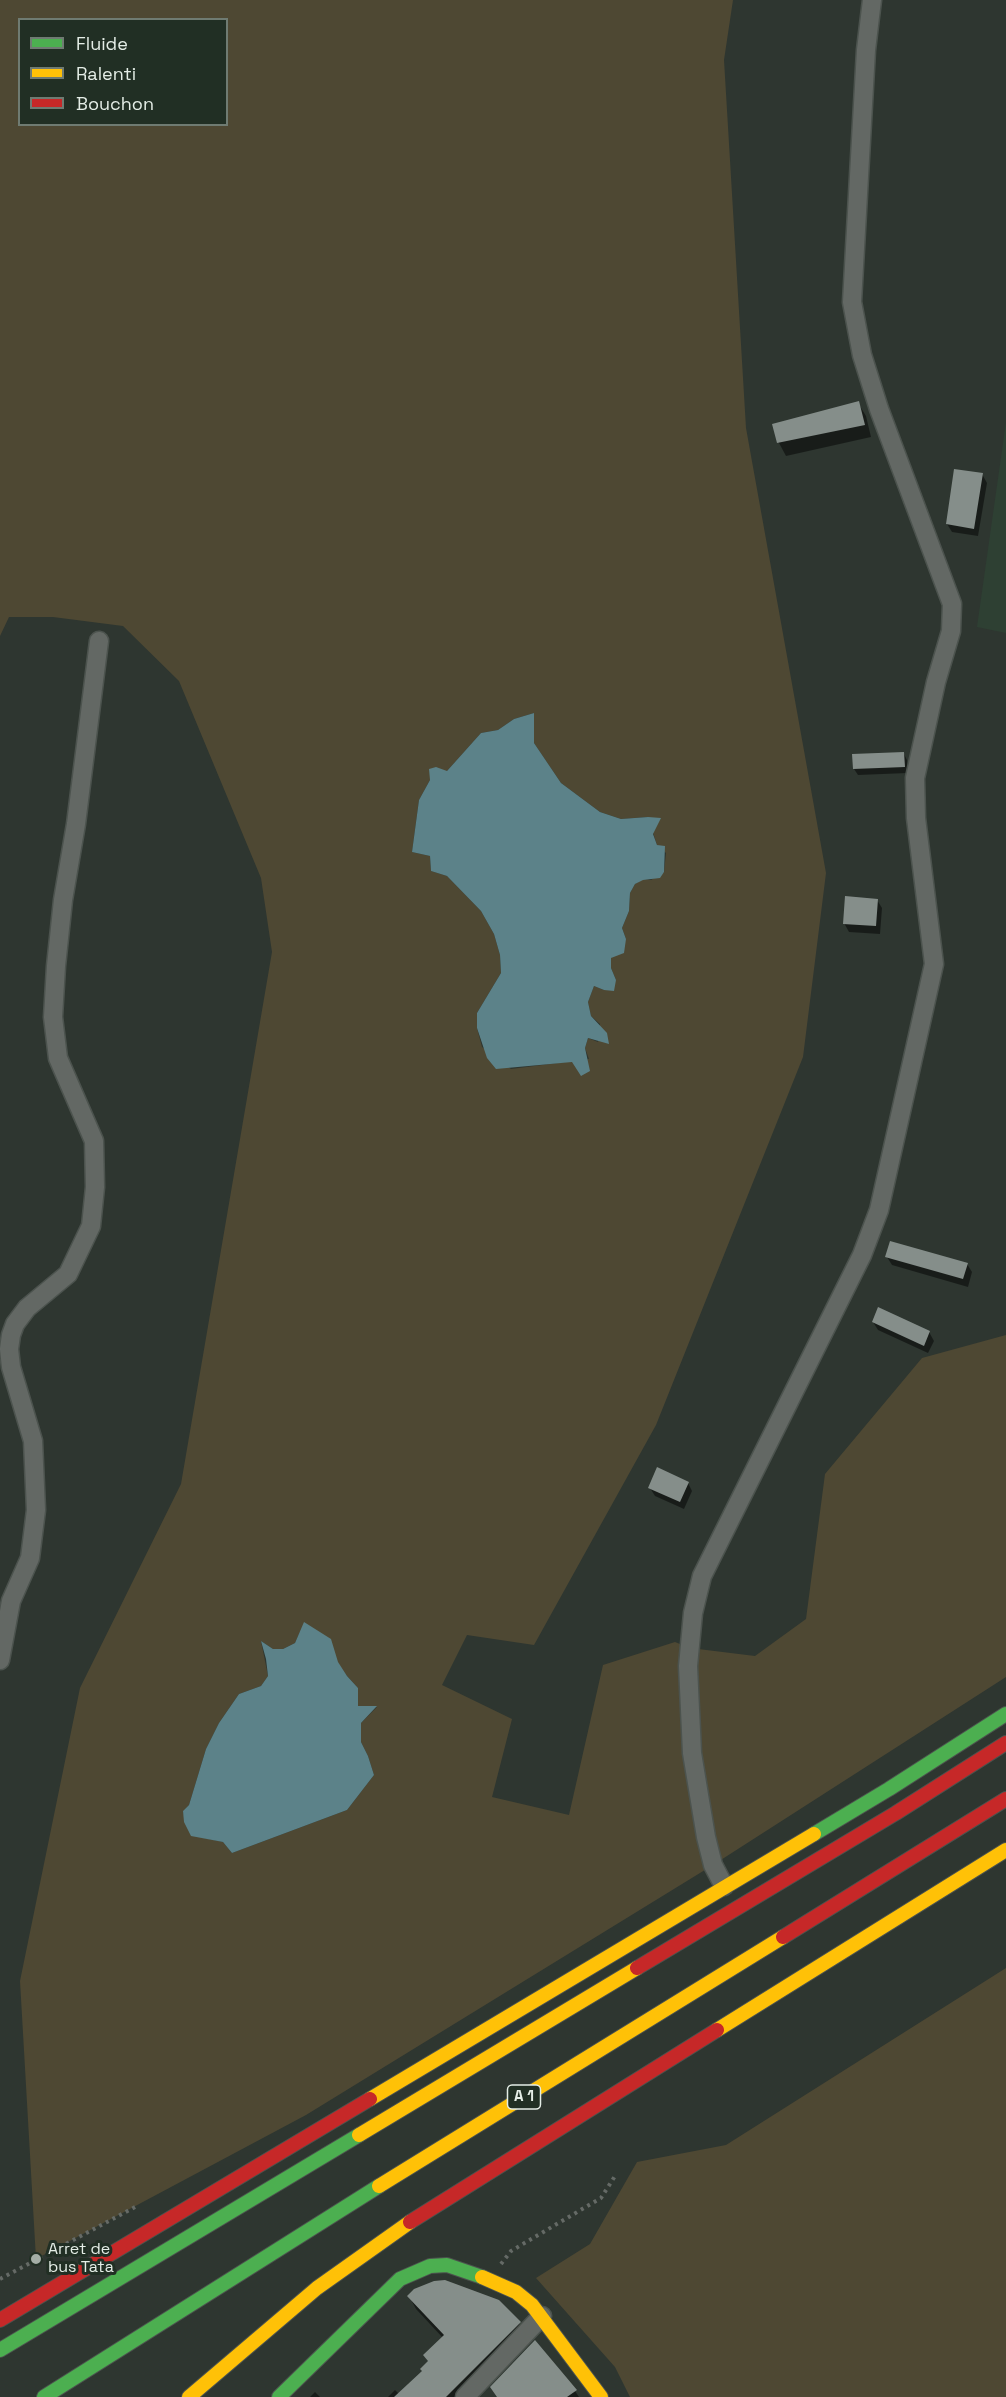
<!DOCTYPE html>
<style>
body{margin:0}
#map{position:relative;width:1006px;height:2397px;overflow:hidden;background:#2e3630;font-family:"Space Grotesk",sans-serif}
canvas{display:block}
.legend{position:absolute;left:18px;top:18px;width:210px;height:108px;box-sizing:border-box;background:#212f24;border:2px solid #6f7b72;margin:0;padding:8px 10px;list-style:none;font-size:18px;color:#e4ede6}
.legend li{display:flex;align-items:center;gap:12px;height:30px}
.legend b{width:30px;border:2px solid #6f7b72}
</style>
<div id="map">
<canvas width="1006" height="2397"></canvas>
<ul class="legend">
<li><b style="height:8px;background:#4caf50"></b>Fluide</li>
<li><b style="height:8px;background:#ffc107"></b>Ralenti</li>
<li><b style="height:8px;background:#c62828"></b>Bouchon</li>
</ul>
</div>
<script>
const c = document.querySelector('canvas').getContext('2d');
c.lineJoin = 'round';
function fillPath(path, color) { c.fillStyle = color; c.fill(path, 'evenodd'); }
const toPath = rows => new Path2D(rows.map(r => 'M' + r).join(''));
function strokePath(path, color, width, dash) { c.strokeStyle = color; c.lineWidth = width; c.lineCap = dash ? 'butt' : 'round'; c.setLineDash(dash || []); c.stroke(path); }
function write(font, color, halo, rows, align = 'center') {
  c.font = font + ' "Space Grotesk",sans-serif'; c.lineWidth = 6; c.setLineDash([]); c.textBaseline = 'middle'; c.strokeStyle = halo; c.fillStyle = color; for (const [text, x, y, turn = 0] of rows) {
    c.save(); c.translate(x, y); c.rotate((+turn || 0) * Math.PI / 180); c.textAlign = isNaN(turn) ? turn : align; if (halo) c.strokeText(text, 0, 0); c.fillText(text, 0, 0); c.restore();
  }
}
const built = toPath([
 [1006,422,1006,633,977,627]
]);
const green = toPath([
 [0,0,733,0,724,60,746,428,826,873,803,1057,656,1425,534,1645,467,1635,442,1685,512,1719,492,1797,569,1815,603,1665,675,1642,690,1648,755,1656,806,1619,825,1474,922,1358,1006,1335,1006,1677,713,1865,306,2115,36,2259,20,1981,80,1688,181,1484,272,952,261,878,179,681,123,626,53,617,9,617,0,636],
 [20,20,226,20,226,124,20,124],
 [534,713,534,743,561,783,600,812,621,819,648,817,657,845,666,853,664,872,651,880,643,879,635,884,630,893,629,911,622,928,626,939,611,958,611,968,616,980,604,990,594,986,588,1002,591,1016,600,1024,598,1042,588,1038,585,1048,589,1059,511,1069,482,1047,477,1028,477,1013,501,973,500,955,494,934,481,911,447,876,431,871,430,856,412,852,419,800,430,780,447,771,481,733,498,730,514,719],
 [300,1632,330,1639,337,1662,347,1676,358,1688,358,1706,377,1707,361,1723,361,1742,368,1756,374,1775,347,1810,232,1853,223,1842,191,1835,183,1812,189,1805,206,1749,219,1723,239,1694,261,1686,268,1676,261,1641,273,1649,283,1649,295,1643],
 [1006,1968,1006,2397,630,2397,615,2367,536,2278,590,2244,637,2162,726,2145]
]);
const water = toPath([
 [534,713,534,743,561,783,600,812,621,819,648,817,661,818,653,834,657,845,665,846,664,872,660,878,643,880,635,884,630,893,629,911,622,928,626,939,624,953,611,958,611,968,616,980,614,991,604,990,594,986,588,1002,591,1016,607,1033,609,1044,588,1038,585,1048,590,1071,581,1076,572,1062,496,1069,487,1058,477,1028,477,1013,501,973,500,955,494,934,481,911,447,876,431,871,430,856,412,852,419,800,430,780,429,769,436,767,447,771,481,733,498,730,514,719],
 [304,1622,331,1639,338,1662,347,1676,358,1688,358,1706,377,1706,361,1723,361,1742,368,1756,374,1775,347,1810,232,1853,223,1842,191,1836,184,1822,183,1811,189,1805,206,1749,219,1723,239,1694,261,1686,268,1676,266,1659,261,1641,273,1649,283,1649,295,1643]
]);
const shadow = toPath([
 [858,403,866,416,871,437,786,456,779,443,774,425],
 [982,474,987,483,978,536,952,532,947,524],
 [904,754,907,760,908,773,858,775,854,769],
 [877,900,882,908,880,934,849,932,844,923],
 [887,1257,967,1264,972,1272,968,1287,892,1265],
 [873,1322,929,1332,934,1341,928,1353,878,1330],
 [688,1483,692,1491,684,1509,655,1496,650,1488],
 [409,2296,519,2323,527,2336,467,2397,388,2397,395,2390,399,2394,424,2372,443,2338,416,2309],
 [575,2391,579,2397,498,2397],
 [315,2392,320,2397,310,2397]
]);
const building = toPath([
 [859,401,865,425,777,443,772,424],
 [954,469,983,473,974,529,946,524],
 [904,752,905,767,853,769,852,754],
 [845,896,878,899,876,926,843,924],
 [890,1241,968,1263,963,1279,885,1257],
 [878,1307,930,1331,924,1346,872,1322],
 [657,1467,689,1482,680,1502,648,1488],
 [445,2280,499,2300,521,2322,446,2397,394,2397,422,2371,420,2369,428,2361,423,2355,444,2335,407,2296,414,2289,434,2281],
 [535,2340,577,2390,567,2397,497,2397,490,2387]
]);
const path = toPath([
 [501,2264,511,2251,601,2198,615,2176],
 [0,2279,137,2206]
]);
const street = toPath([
 [0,1660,11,1601,30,1558,36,1510,33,1441,11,1367,9,1349,11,1335,15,1324,27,1308,68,1274,91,1226,95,1187,94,1141,58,1058,53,1017,56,966,63,900,76,824,99,641],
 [724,1886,713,1865,706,1837,692,1753,688,1666,693,1613,702,1576,862,1255,879,1210,934,964,916,818,915,778,936,682,951,631,952,604,879,409,862,355,852,302,866,50,872,0],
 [465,2397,542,2316]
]);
const fast = toPath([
 [814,1834,889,1789,1006,1714],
 [0,2350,359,2135],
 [44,2397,379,2186],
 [279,2397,400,2279,430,2266,447,2265,482,2277]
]);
const slow = toPath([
 [717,2030,1006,1850],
 [370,2099,814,1834],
 [359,2135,637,1968],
 [379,2186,783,1937],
 [482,2277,516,2292,532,2305,601,2397],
 [189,2397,317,2288,410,2222]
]);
const jam = toPath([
 [783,1937,1006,1799],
 [637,1968,896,1813,1006,1743],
 [410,2222,717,2030],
 [0,2320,370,2099]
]);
const markers = [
 [36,2259,6,"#a4ada6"]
];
const shields = [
 [524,2097,33]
];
const shieldNames = [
 ["A 1",524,2097]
];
const poiNames = [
 ["Arret de",48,2250],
 ["bus Tata",48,2268]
];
fillPath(built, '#2e4033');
fillPath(green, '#4e4833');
fillPath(water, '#5c8289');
fillPath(shadow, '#0007');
fillPath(building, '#858e8a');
strokePath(street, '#4c534e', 21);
strokePath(fast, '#4c534e', 16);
strokePath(slow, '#4c534e', 16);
strokePath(jam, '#4c534e', 16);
strokePath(path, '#656a66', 4, [3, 4.5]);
strokePath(street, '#636864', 18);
strokePath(fast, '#4caf50', 14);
strokePath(slow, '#ffc107', 14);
strokePath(jam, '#c62828', 14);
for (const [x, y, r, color] of markers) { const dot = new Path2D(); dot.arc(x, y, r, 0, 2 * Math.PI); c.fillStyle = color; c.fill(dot); strokePath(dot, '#212f24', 2); }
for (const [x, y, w] of shields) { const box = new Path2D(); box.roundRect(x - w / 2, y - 12, w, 24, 4.5); c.fillStyle = '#212f24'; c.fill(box); strokePath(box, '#e4ede6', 1.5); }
write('bold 15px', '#e4ede6', null, shieldNames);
write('16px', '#e4ede6', '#212f24', poiNames, 'left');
</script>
